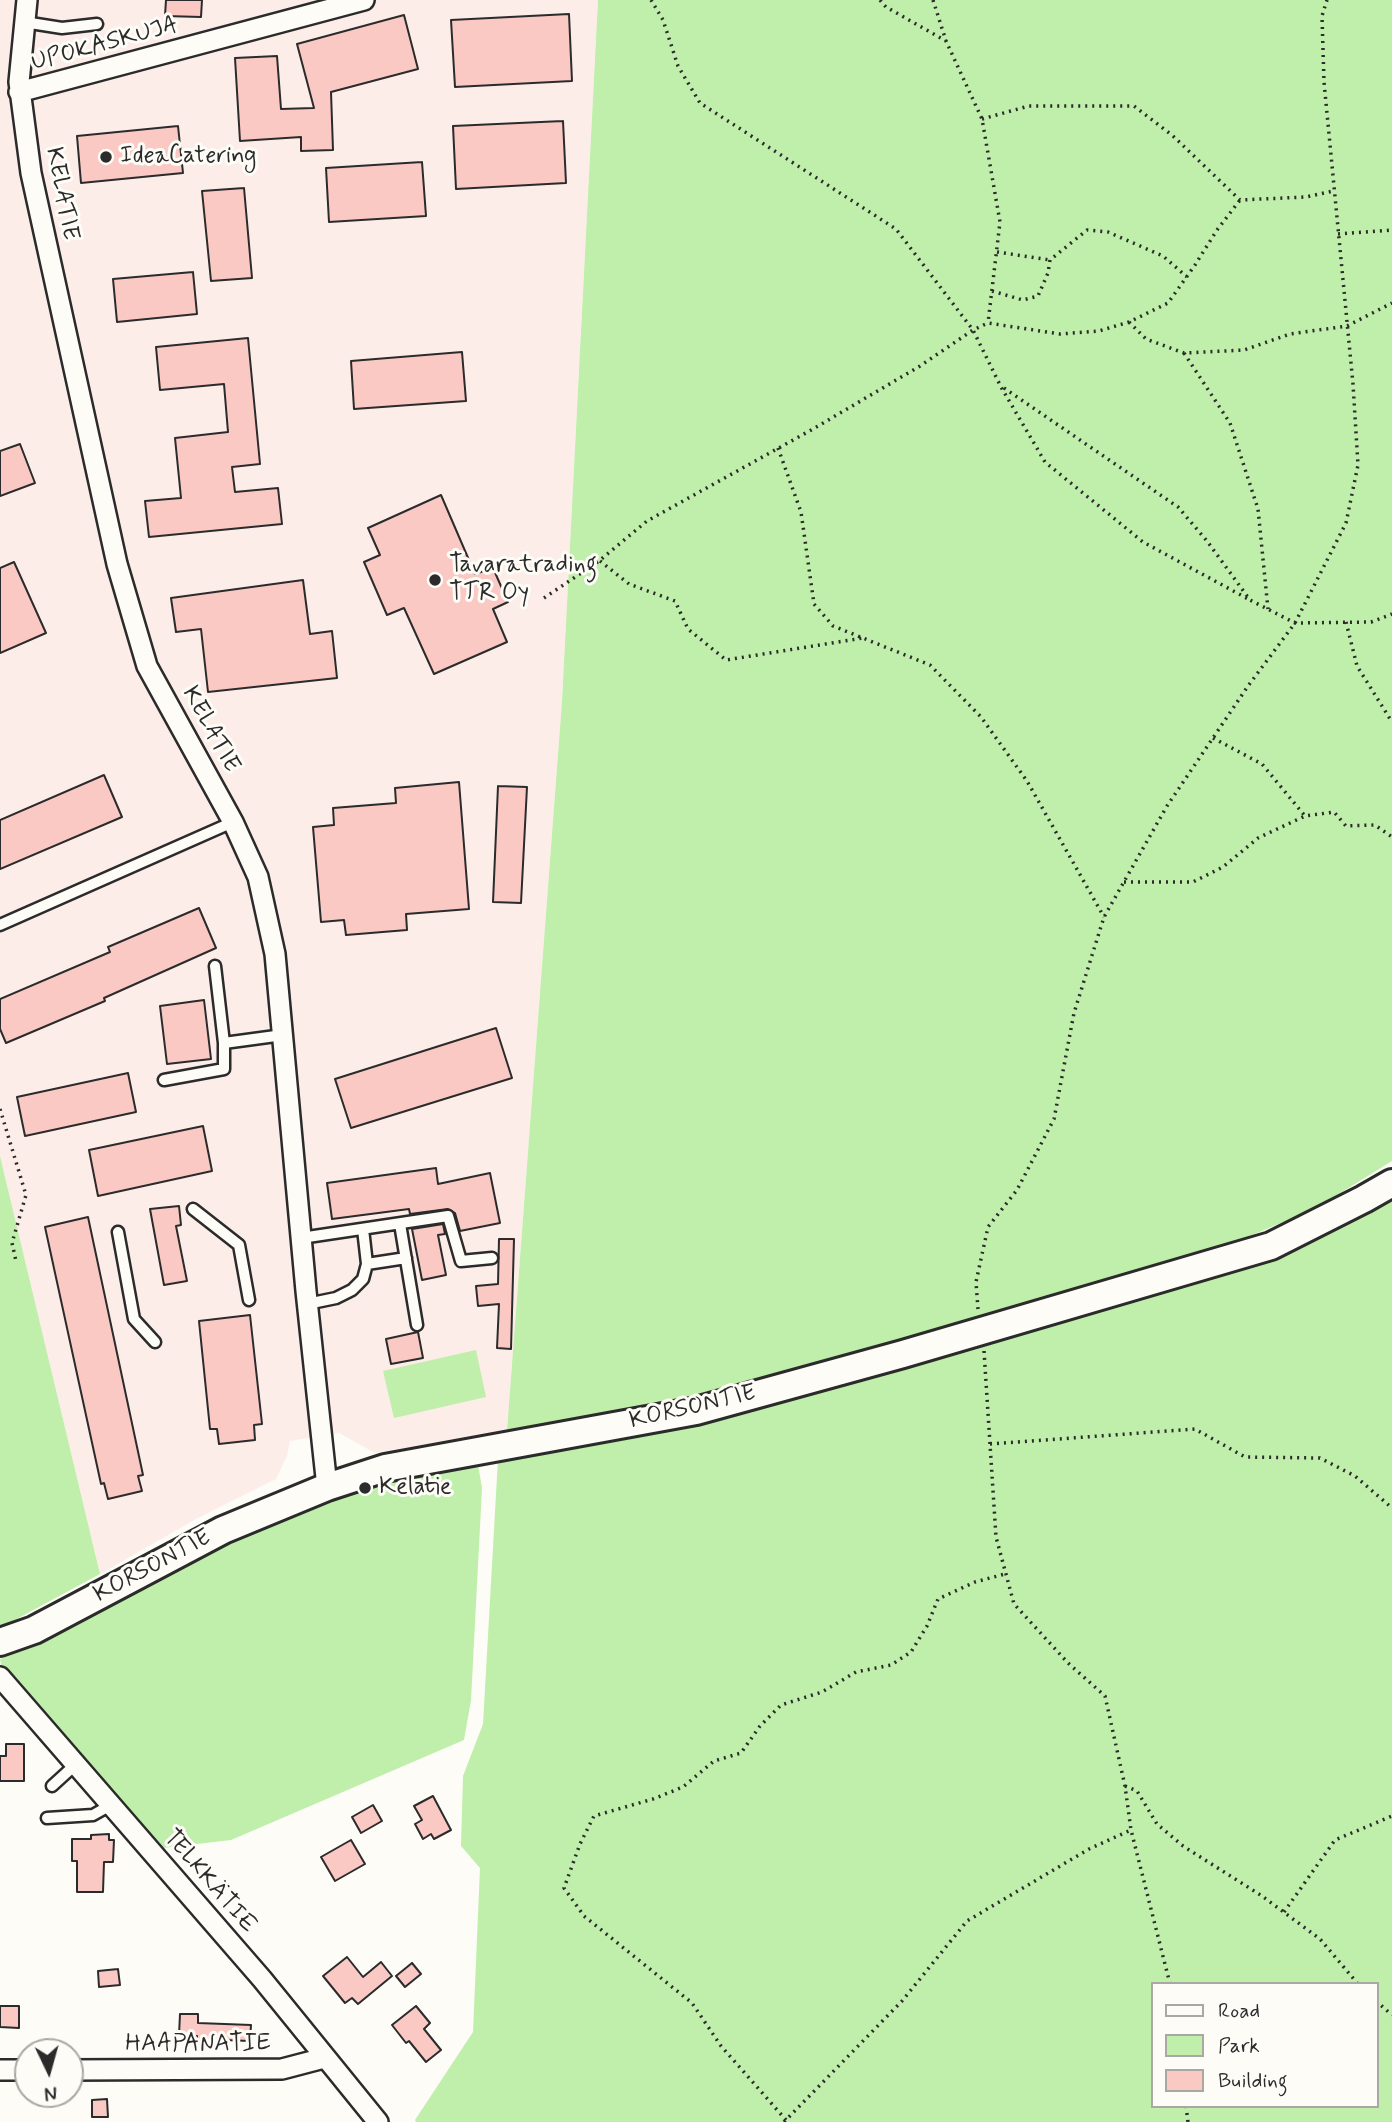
<!DOCTYPE html>
<meta charset="utf-8">
<style>
body{margin:0}
#map{position:relative;width:1392px;height:2122px;overflow:hidden;background:#fdfcf7;font-family:Mynerve,sans-serif}
canvas{display:block}
.legend{position:absolute;left:1151px;top:1982px;width:228px;height:126px;box-sizing:border-box;background:#fdfcf7;border:2px solid #a9a8a5;margin:0;padding:9px 12px;list-style:none;font-size:21px;color:#2b2b2b}
.legend li{display:flex;align-items:center;gap:14px;height:35px}
.legend b{width:35px;border:2px solid #a9a8a5}
.north{position:absolute;left:14px;top:2038px;width:70px;height:70px;box-sizing:border-box;background:#fdfcf7;border:2px solid #a9a8a5;border-radius:50%;rotate:175deg;font-size:19px;font-weight:700;line-height:28px;text-align:center;color:#2b2b2b}
.north::after{content:'';display:block;margin:auto;width:24px;height:32px;background:#2b2b2b;clip-path:polygon(50% 0,100% 100%,50% 72%,0 100%)}
</style>
<div id="map">
<canvas width="1392" height="2122"></canvas>
<ul class="legend">
<li><b style="height:9px;background:#fdfcf7"></b>Road</li>
<li><b style="height:19px;background:#c0eeab"></b>Park</li>
<li><b style="height:19px;background:#fac9c4"></b>Building</li>
</ul>
<div class="north">N</div>
</div>
<script>
const c = document.querySelector('canvas').getContext('2d');
c.lineJoin = 'round';
function fillPath(path, color) { c.fillStyle = color; c.fill(path, 'evenodd'); }
const toPath = rows => new Path2D(rows.map(r => 'M' + r).join(''));
function strokePath(path, color, width, dash) { c.strokeStyle = color; c.lineWidth = width; c.lineCap = dash ? 'butt' : 'round'; c.setLineDash(dash || []); c.stroke(path); }
function write(font, color, halo, rows, align = 'center') {
  c.font = font + ' Mynerve,sans-serif'; c.lineWidth = 6; c.setLineDash([]); c.textBaseline = 'middle'; c.strokeStyle = halo; c.fillStyle = color; for (const [text, x, y, turn = 0] of rows) {
    c.save(); c.translate(x, y); c.rotate((+turn || 0) * Math.PI / 180); c.textAlign = isNaN(turn) ? turn : align; if (halo) c.strokeText(text, 0, 0); c.fillText(text, 0, 0); c.restore();
  }
}
const built = toPath([
 [0,0,598,0,562,701,507,1430,375,1453,339,1433,290,1441,287,1456,276,1479,196,1519,100,1574,0,1156]
]);
const green = toPath([
 [598,0,1392,0,1392,1161,1316,1208,1224,1247,702,1397,596,1420,507,1430,562,701],
 [0,1156,100,1574,0,1628],
 [1392,1193,1392,2122,416,2122,415,2120,473,2032,480,1868,461,1846,463,1776,483,1724,498,1459,525,1457,663,1429],
 [1152,1984,1376,1984,1376,2106,1152,2106],
 [476,1350,486,1397,394,1418,383,1371],
 [478,1465,482,1488,471,1700,464,1740,231,1840,163,1848,2,1670,0,1659,42,1643,251,1532,334,1494,418,1473]
]);
const building = toPath([
 [166,0,202,0,201,17,165,16,166,0],
 [569,14,572,81,455,87,451,20,569,14],
 [404,15,418,69,331,92,333,150,301,151,301,137,240,141,235,58,277,56,281,109,314,108,297,44,404,15],
 [563,121,566,183,456,189,453,126,563,121],
 [178,126,183,173,81,183,77,136,178,126],
 [422,162,426,216,329,222,326,168,422,162],
 [244,188,252,278,211,281,202,191,244,188],
 [193,272,197,314,117,322,113,279,193,272],
 [248,338,260,464,232,467,235,492,278,488,282,524,149,537,145,501,181,498,175,438,228,432,224,384,160,390,156,347,248,338],
 [462,352,466,401,354,409,351,361,462,352],
 [20,444,35,483,0,496,0,451,20,444],
 [441,495,475,574,493,568,508,602,493,609,507,642,434,674,404,608,387,615,364,562,380,555,368,528,441,495],
 [14,562,46,633,0,653,0,568,14,562],
 [303,580,310,634,332,631,337,678,208,692,201,629,176,632,171,598,303,580],
 [104,775,122,817,0,869,0,820,104,775],
 [459,782,469,909,406,914,407,930,346,935,344,920,321,922,313,827,334,825,333,808,396,803,395,788,459,782],
 [498,786,527,787,521,903,493,902,498,786],
 [199,908,216,948,104,998,105,1001,6,1043,0,1029,0,999,110,952,108,947,199,908],
 [204,1000,211,1059,167,1064,160,1006,204,1000],
 [496,1028,512,1078,351,1128,335,1079,496,1028],
 [128,1073,136,1112,25,1136,17,1097,128,1073],
 [203,1126,212,1171,98,1196,89,1150,203,1126],
 [436,1168,438,1184,490,1173,500,1223,460,1231,455,1213,448,1209,410,1214,409,1209,332,1219,327,1183,436,1168],
 [179,1206,181,1225,176,1226,187,1281,164,1285,150,1209,179,1206],
 [88,1217,143,1475,138,1476,142,1491,108,1499,104,1483,101,1484,45,1227,88,1217],
 [443,1224,445,1234,438,1235,446,1275,422,1280,412,1229,443,1224],
 [499,1239,514,1239,511,1349,497,1348,499,1304,478,1306,476,1286,498,1284,499,1239],
 [250,1315,262,1424,254,1425,255,1440,219,1444,217,1429,210,1429,199,1321,250,1315],
 [418,1332,423,1358,391,1364,386,1339,418,1332],
 [6,1744,24,1744,24,1781,0,1781,0,1756,6,1756,6,1744],
 [433,1796,451,1830,434,1839,431,1834,423,1839,415,1824,422,1820,414,1806,433,1796],
 [373,1805,382,1821,361,1833,352,1817,373,1805],
 [109,1834,109,1840,114,1840,113,1862,104,1862,103,1892,77,1892,77,1861,72,1861,72,1839,91,1839,91,1835,109,1834],
 [351,1840,365,1864,335,1881,321,1857,351,1840],
 [347,1957,363,1977,381,1962,392,1976,358,2004,352,1998,345,2003,323,1976,347,1957],
 [412,1963,421,1974,405,1987,396,1976,412,1963],
 [118,1969,120,1985,99,1987,98,1971,118,1969],
 [0,2006,19,2006,19,2028,0,2027,0,2006],
 [416,2006,430,2023,424,2029,441,2050,426,2062,409,2041,406,2043,392,2025,416,2006],
 [180,2014,198,2014,198,2023,251,2025,250,2041,197,2039,197,2036,179,2035,180,2014],
 [107,2099,108,2117,92,2117,92,2100,107,2099]
]);
const path = toPath([
 [651,0,663,20,678,66,700,103,896,229,973,330,1001,387,1045,462,1143,542,1250,600],
 [880,0,886,7,946,41],
 [933,0,946,41,982,119,1000,222,988,323],
 [982,119,1029,106,1134,106,1173,136,1240,200,1306,197,1333,191],
 [1338,234,1392,230],
 [997,252,1050,260],
 [992,291,1023,300,1038,296,1048,273,1050,260,1087,230,1108,232,1163,256,1187,277],
 [1129,322,1146,339,1184,353,1244,350,1290,334,1347,326,1392,303],
 [1184,353,1230,423,1258,509,1268,609],
 [1004,388,1178,507,1207,541,1250,600,1295,623,1371,622,1392,614],
 [778,448,801,512,814,604,833,626,930,665,981,717,1027,781,1104,917],
 [600,561,629,584,675,601,688,629,726,660,863,638],
 [544,598,599,561,647,521,813,429,920,366,973,330,988,323,1060,334,1099,331,1129,322,1168,303,1195,265,1217,230,1240,200],
 [1346,622,1357,666,1392,722],
 [1213,738,1262,764,1305,816],
 [1124,882,1193,882,1223,867,1258,838,1305,816,1334,812,1346,826,1375,825,1392,837],
 [0,1109,26,1195,12,1243,16,1261],
 [978,1309,976,1282,988,1227,1017,1190,1054,1119,1074,1013,1104,917,1167,806,1248,686,1295,623,1346,523,1358,465,1353,384,1324,82,1322,16,1327,0],
 [984,1351,996,1537,1014,1604,1068,1663,1105,1696,1125,1786,1131,1830,1170,1984],
 [990,1444,1195,1429,1245,1457,1320,1458,1355,1476,1392,1508],
 [1125,1786,1137,1791,1157,1824,1183,1846,1262,1896,1320,1939,1358,1984],
 [1284,1912,1335,1840,1392,1816],
 [1376,2001,1392,2015],
 [1186,2106,1188,2122],
 [786,2120,721,2046,692,2003,584,1916,564,1888,580,1844,594,1816,653,1799,683,1787,714,1761,741,1753,760,1726,781,1705,822,1692,856,1672,891,1665,911,1652,927,1626,938,1599,975,1582,1005,1574],
 [784,2122,902,2001,967,1921,1089,1849,1131,1830]
]);
const service = toPath([
 [24,22,62,28,97,24],
 [0,925,233,822],
 [224,1043,283,1035],
 [164,1080,224,1069,224,1043,215,966],
 [193,1209,239,1245,249,1300],
 [400,1224,417,1325],
 [118,1232,134,1319,155,1342],
 [301,1238,448,1216,461,1261,492,1258],
 [367,1264,406,1258],
 [307,1304,336,1298,352,1290,363,1279,367,1264,363,1229],
 [52,1786,75,1765],
 [47,1818,93,1815,109,1806]
]);
const minor = toPath([
 [27,0,19,82,31,173,117,564,147,666,233,822,258,877,275,954,306,1291,327,1487],
 [19,92,364,0],
 [0,1677,262,1979,378,2122],
 [0,2070,28,2070],
 [70,2070,282,2069,324,2058]
]);
const secondary = toPath([
 [0,1642,34,1630,223,1530,327,1487,385,1468,696,1411,903,1354,1271,1246,1364,1199,1392,1183]
]);
const markers = [
 [106,157,7,"#2b2b2b"],
 [435,580,7,"#2b2b2b"],
 [365,1488,7,"#2b2b2b"]
];
const streetNames = [
 ["UPOKASKUJA",105,45,-15],
 ["KELATIE",61,194,79],
 ["KELATIE",210,730,61],
 ["KORSONTIE",693,1408,-13],
 ["KORSONTIE",153,1567,-28],
 ["TELKKÄTIE",209,1882,49],
 ["HAAPANATIE",198,2045]
];
const poiNames = [
 ["IdeaCatering",120,157],
 ["Tavaratrading",449,566],
 ["TTR Oy",449,594],
 ["Kelatie",379,1488]
];
fillPath(built, '#fcede8');
fillPath(green, '#c0eeab');
fillPath(building, '#fac9c4');
strokePath(building, '#2b2b2b', 2);
strokePath(service, '#2b2b2b', 15);
strokePath(minor, '#2b2b2b', 24);
strokePath(secondary, '#2b2b2b', 32);
strokePath(path, '#2b2b2b', 3.5, [2, 5]);
strokePath(service, '#fdfcf7', 10);
strokePath(minor, '#fdfcf7', 19);
strokePath(secondary, '#fdfcf7', 26);
for (const [x, y, r, color] of markers) { const dot = new Path2D(); dot.arc(x, y, r, 0, 2 * Math.PI); c.fillStyle = color; c.fill(dot); strokePath(dot, '#fdfcf7', 2.5); }
write('24px', '#2b2b2b', '#fdfcf7', streetNames);
write('24px', '#2b2b2b', '#fdfcf7', poiNames, 'left');
</script>
